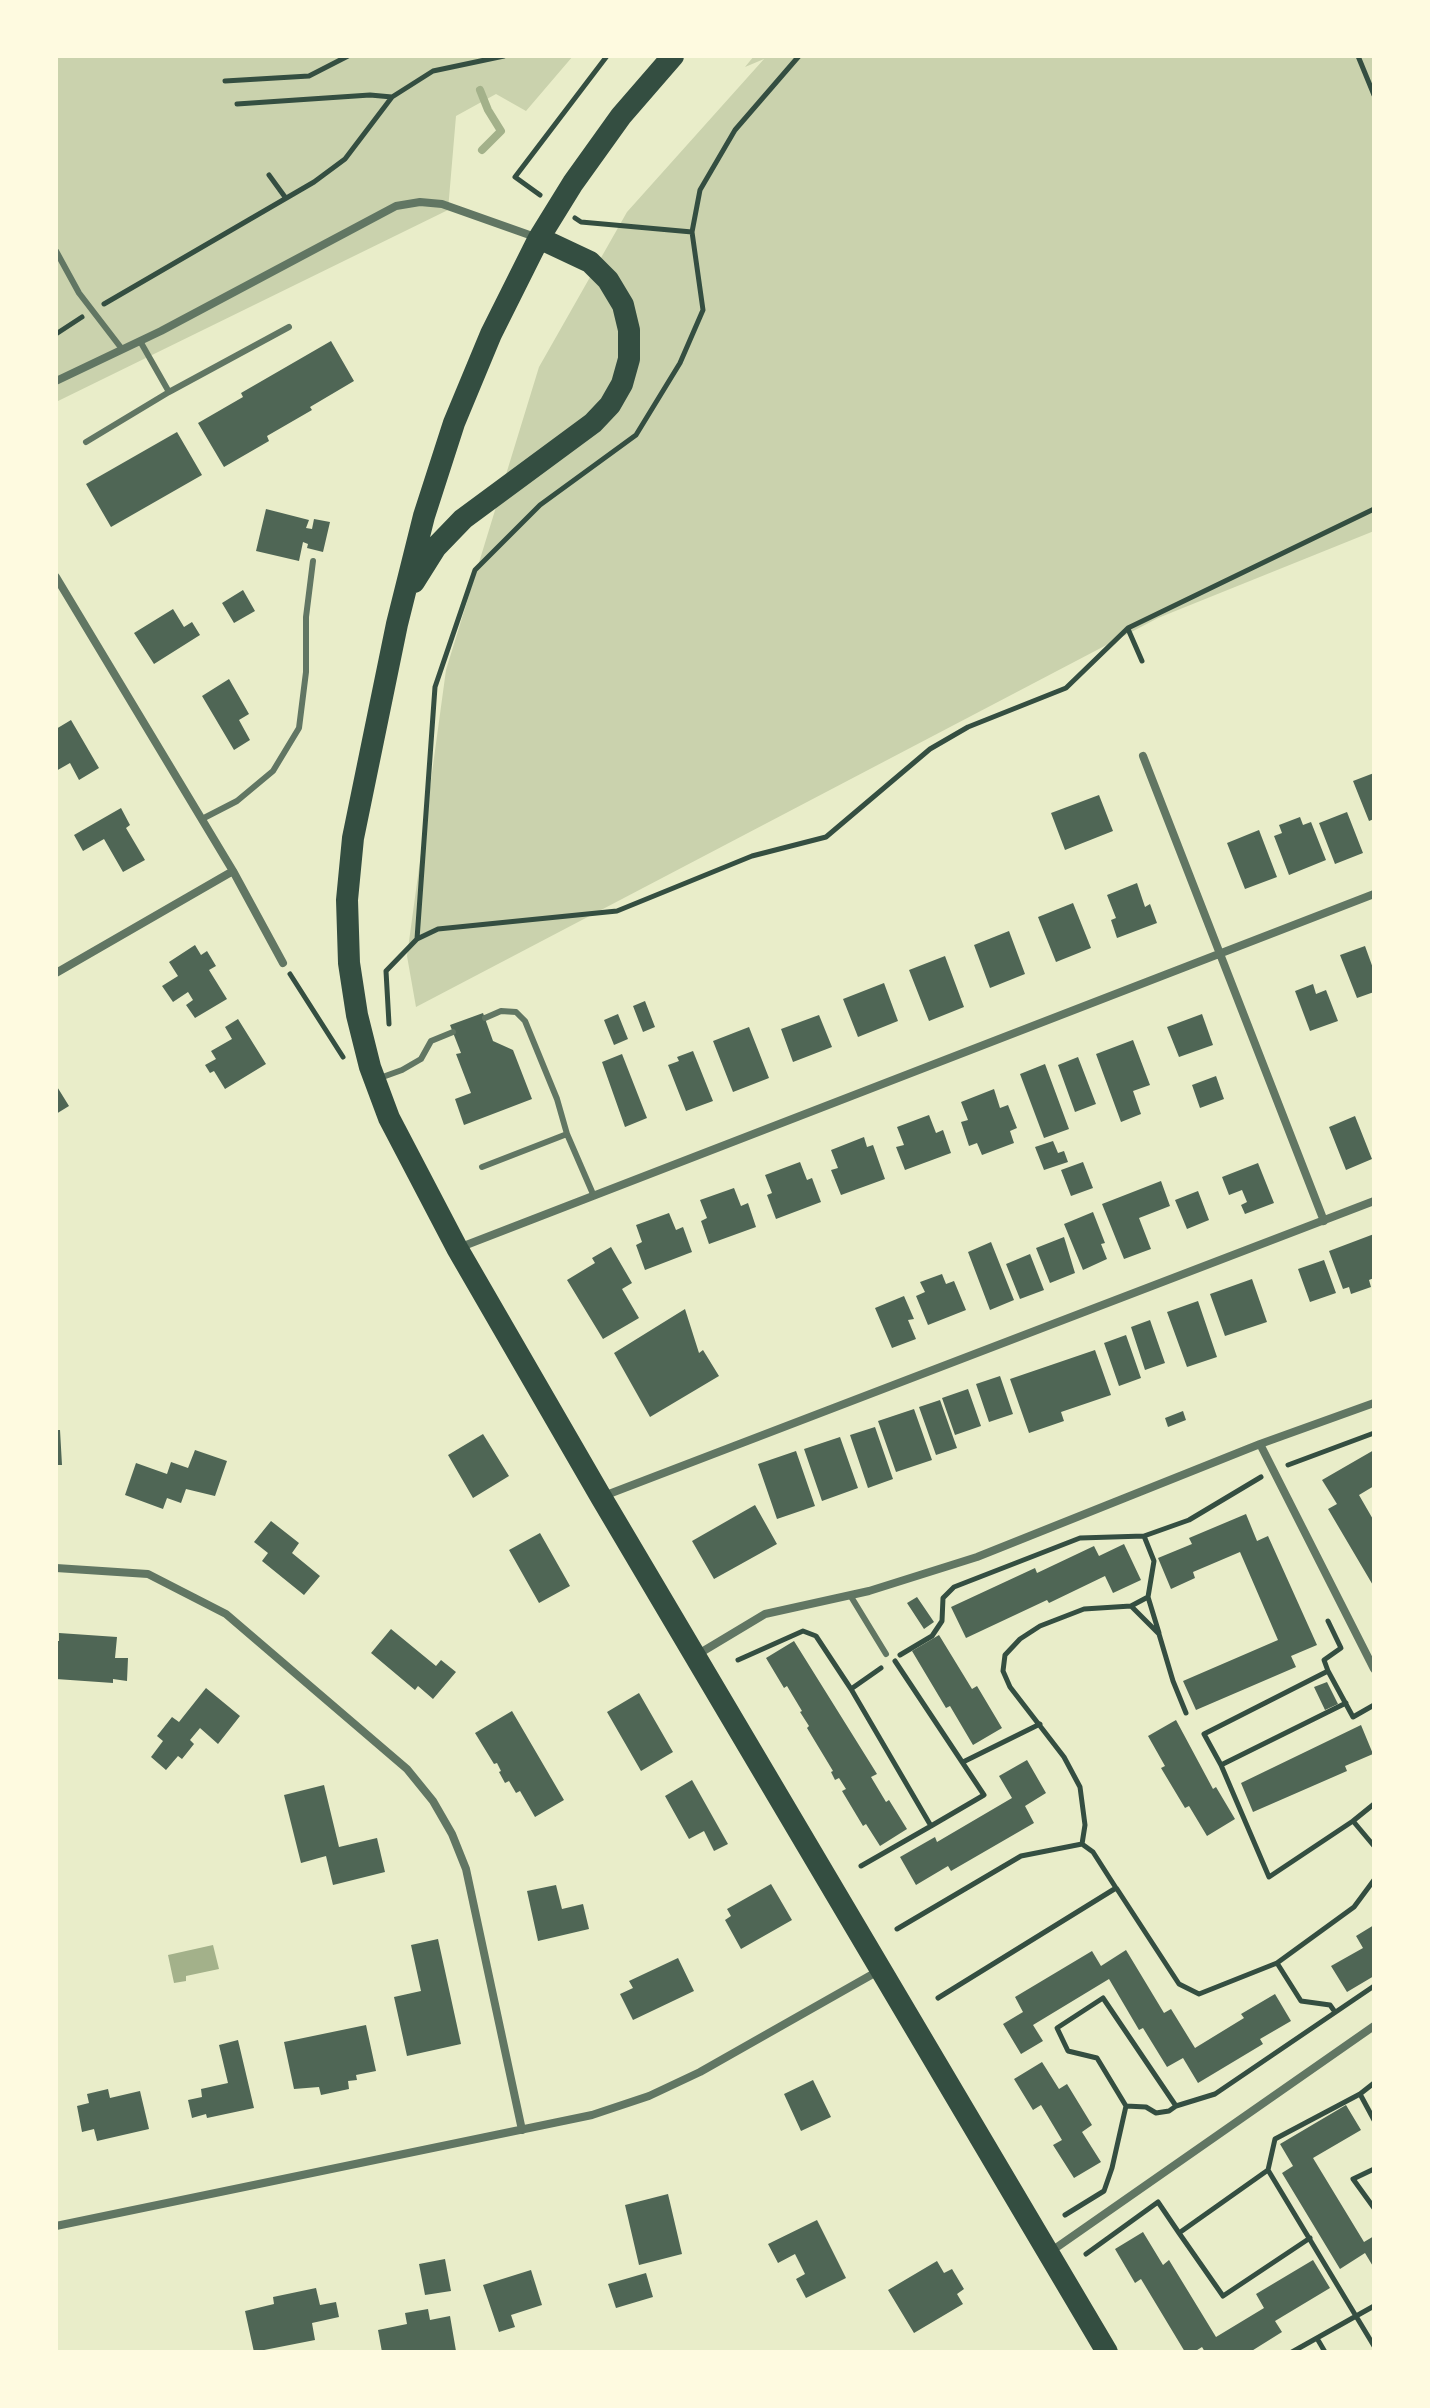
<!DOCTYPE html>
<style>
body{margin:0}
#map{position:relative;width:1430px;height:2408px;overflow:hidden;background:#e9edc9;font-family:Cabin,sans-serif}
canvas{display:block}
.frame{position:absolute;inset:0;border:58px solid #fefae0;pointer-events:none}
</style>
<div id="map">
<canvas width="1430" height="2408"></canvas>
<div class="frame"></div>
</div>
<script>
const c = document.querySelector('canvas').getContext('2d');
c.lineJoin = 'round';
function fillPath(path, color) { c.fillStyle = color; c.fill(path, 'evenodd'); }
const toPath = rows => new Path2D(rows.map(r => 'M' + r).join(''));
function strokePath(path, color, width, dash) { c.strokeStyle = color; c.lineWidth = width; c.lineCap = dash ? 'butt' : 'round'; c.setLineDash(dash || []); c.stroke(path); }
const green = toPath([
 [56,56,573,56,526,111,496,94,456,116,448,210,56,402],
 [754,56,1374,56,1374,531,1158,618,416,1007,407,956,446,670,539,367,627,212,764,59,745,67]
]);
const water = toPath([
 [213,1945,219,1969,186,1976,186,1981,174,1983,168,1955]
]);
const stream = toPath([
 [480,90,488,110,501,131,482,150]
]);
const building = toPath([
 [331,341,354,381,310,407,312,410,267,436,269,441,224,467,198,423,243,397,241,393],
 [177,432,202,475,111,527,86,484],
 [266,509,309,520,306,528,312,529,314,519,330,522,323,552,307,548,308,544,303,542,299,561,256,551],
 [243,590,255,611,234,623,222,603],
 [173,609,184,627,192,622,200,635,154,664,134,633],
 [229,679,249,714,239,720,250,740,234,750,202,696],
 [71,720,99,768,79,780,70,763,56,771,56,729],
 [1374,773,1374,819,1369,821,1353,781],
 [1099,795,1113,831,1065,850,1051,813],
 [121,808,130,825,126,828,145,860,123,872,104,839,83,851,74,835],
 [1347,812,1363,853,1335,864,1319,823],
 [1300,817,1303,825,1311,822,1326,860,1289,875,1274,836,1282,833,1279,825],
 [1259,830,1277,877,1245,889,1227,843],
 [1137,883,1145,907,1150,904,1157,923,1117,938,1111,920,1116,918,1107,895],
 [1073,903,1091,948,1056,962,1038,917],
 [1009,931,1025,974,990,988,974,945],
 [195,945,201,955,207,951,216,966,209,970,227,999,195,1018,186,1005,193,1000,188,992,173,1002,162,986,178,976,169,962],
 [1365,946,1374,971,1374,992,1357,998,1340,955],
 [945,956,964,1007,929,1021,909,970],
 [884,983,898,1021,858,1037,843,999],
 [1313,984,1316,994,1326,990,1338,1021,1310,1031,1295,991],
 [645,1001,655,1027,643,1032,633,1006],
 [483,1013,493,1041,513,1050,532,1099,464,1125,455,1099,471,1093,456,1054,461,1053,450,1025],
 [618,1014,628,1039,614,1045,604,1020],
 [1202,1014,1213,1045,1179,1057,1167,1027],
 [819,1015,832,1047,793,1062,781,1029],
 [238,1019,266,1064,225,1089,214,1071,210,1073,205,1065,216,1059,211,1051,232,1039,225,1027],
 [749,1027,769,1078,733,1092,713,1041],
 [1133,1040,1150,1085,1133,1091,1141,1114,1121,1122,1096,1054],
 [693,1051,713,1101,686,1111,668,1065,679,1061,677,1057],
 [622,1054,647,1118,625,1127,602,1062],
 [1078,1057,1096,1104,1075,1112,1058,1065],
 [1045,1064,1069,1129,1044,1138,1020,1074],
 [1216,1076,1224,1099,1200,1108,1192,1085],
 [56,1085,69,1106,56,1114],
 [994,1089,1000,1108,1008,1105,1017,1128,1010,1131,1014,1143,982,1155,977,1143,969,1146,961,1122,968,1120,961,1102],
 [929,1115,936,1133,943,1130,951,1153,905,1170,896,1147,904,1145,897,1127],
 [1355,1116,1372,1159,1346,1170,1329,1127],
 [864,1137,867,1147,873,1145,885,1179,841,1195,831,1170,838,1168,831,1150],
 [1053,1141,1058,1153,1064,1151,1068,1162,1044,1170,1035,1147],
 [800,1162,807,1180,812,1178,821,1202,776,1219,767,1195,772,1193,765,1175],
 [1083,1162,1093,1188,1071,1196,1061,1170],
 [1258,1163,1274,1203,1245,1214,1241,1205,1247,1202,1242,1190,1229,1195,1222,1177],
 [1161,1181,1170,1206,1139,1218,1151,1249,1124,1259,1102,1204],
 [734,1188,741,1206,748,1203,756,1227,709,1244,701,1221,707,1218,700,1200],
 [1198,1191,1209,1220,1187,1229,1175,1200],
 [1093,1212,1105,1243,1101,1244,1107,1259,1083,1270,1064,1224],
 [669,1213,676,1230,683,1227,692,1252,645,1270,636,1245,642,1242,636,1225],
 [1374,1234,1374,1278,1369,1280,1371,1287,1351,1294,1349,1287,1343,1289,1329,1251],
 [1064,1237,1075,1273,1050,1283,1036,1248],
 [991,1242,1014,1300,990,1310,968,1252],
 [611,1247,632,1283,622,1289,639,1318,603,1339,567,1280,595,1263,592,1258],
 [1030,1254,1044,1290,1020,1299,1006,1264],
 [1324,1260,1336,1293,1310,1302,1298,1269],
 [942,1274,946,1284,954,1281,966,1310,928,1325,916,1296,925,1292,920,1282],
 [1252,1279,1267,1322,1225,1336,1210,1294],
 [904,1296,914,1319,908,1320,916,1339,892,1348,875,1308],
 [1198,1301,1217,1357,1187,1367,1167,1312],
 [685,1309,699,1353,703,1350,719,1376,650,1417,614,1353],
 [1150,1320,1165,1363,1145,1370,1131,1327],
 [1126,1335,1141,1378,1119,1386,1104,1343],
 [1095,1350,1111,1395,1061,1412,1064,1421,1029,1433,1010,1379],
 [1000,1376,1013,1414,989,1422,976,1384],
 [968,1389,981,1426,955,1435,942,1398],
 [940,1400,957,1448,936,1455,919,1407],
 [914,1409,932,1460,896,1472,878,1421],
 [1183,1411,1186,1420,1168,1427,1165,1418],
 [875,1427,893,1479,868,1488,850,1435],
 [56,1430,60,1430,62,1465,56,1465],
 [483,1434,509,1476,473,1498,448,1455],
 [840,1437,858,1488,822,1501,804,1449],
 [195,1450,227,1461,215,1496,186,1489,181,1503,167,1498,163,1509,125,1495,136,1463,167,1474,171,1462,188,1468],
 [1374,1450,1374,1486,1359,1495,1374,1521,1374,1587,1328,1509,1337,1504,1322,1480],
 [796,1451,815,1506,777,1519,758,1464],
 [755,1505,777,1544,714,1579,692,1541],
 [1246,1514,1257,1541,1268,1536,1317,1645,1291,1656,1296,1667,1196,1710,1183,1681,1278,1640,1240,1552,1193,1572,1195,1578,1171,1589,1158,1558,1192,1544,1189,1538],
 [271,1521,299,1543,292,1553,320,1576,304,1595,262,1561,268,1553,254,1542],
 [540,1533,570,1586,539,1603,509,1550],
 [1124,1544,1141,1580,1113,1593,1105,1576,1049,1603,1047,1600,966,1638,951,1607,1035,1568,1037,1573,1094,1546,1099,1556],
 [917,1597,934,1622,924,1629,907,1603],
 [391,1629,436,1666,441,1660,456,1672,433,1699,418,1686,415,1690,371,1653],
 [59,1633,117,1637,115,1658,128,1658,127,1681,113,1679,113,1683,56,1679,56,1641,59,1641],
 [939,1635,972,1689,977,1686,1002,1728,973,1745,950,1706,946,1708,912,1651],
 [794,1641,877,1774,871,1777,886,1802,889,1800,907,1829,880,1846,866,1824,863,1826,842,1791,846,1789,839,1778,835,1780,831,1772,833,1771,807,1728,809,1726,800,1712,802,1711,787,1686,784,1688,766,1658],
 [1327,1682,1338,1704,1325,1710,1314,1687],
 [206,1688,240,1716,218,1744,200,1728,190,1740,194,1744,182,1759,178,1756,166,1770,151,1757,163,1741,157,1736,172,1717,179,1722],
 [639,1693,673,1752,641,1771,607,1712],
 [512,1711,564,1800,535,1817,520,1791,516,1793,509,1781,505,1783,499,1772,501,1771,497,1763,494,1764,475,1733],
 [1176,1720,1213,1789,1216,1787,1235,1819,1207,1836,1189,1806,1185,1808,1161,1768,1165,1766,1148,1736],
 [1361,1725,1373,1754,1345,1766,1347,1771,1253,1812,1241,1783],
 [1027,1760,1046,1793,1025,1806,1034,1823,951,1871,948,1866,916,1885,900,1857,935,1837,937,1842,1012,1798,999,1776],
 [692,1780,728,1844,714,1851,704,1831,689,1839,665,1796],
 [324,1785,339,1847,377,1838,385,1872,333,1885,326,1856,301,1863,284,1795],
 [771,1884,792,1920,741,1949,725,1920,731,1916,727,1909],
 [556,1885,562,1909,583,1904,589,1929,538,1941,527,1891],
 [1374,1925,1374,1976,1347,1992,1331,1966,1363,1948,1356,1936],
 [438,1939,461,2044,407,2056,394,1997,421,1991,411,1945],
 [1126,1950,1164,2013,1171,2009,1195,2048,1244,2018,1241,2014,1275,1994,1291,2021,1260,2039,1263,2044,1198,2083,1183,2058,1167,2067,1143,2028,1139,2030,1109,1979,1033,2025,1043,2041,1021,2054,1003,2024,1023,2012,1015,1997,1092,1951,1101,1966],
 [678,1958,694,1991,633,2020,620,1994,633,1988,629,1981],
 [366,2025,376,2071,356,2075,357,2080,348,2081,349,2089,321,2095,319,2087,294,2089,284,2042],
 [238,2040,254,2108,207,2118,206,2114,192,2118,188,2100,202,2097,201,2089,228,2083,219,2045],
 [1042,2062,1059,2089,1067,2084,1092,2125,1082,2132,1101,2162,1074,2178,1053,2145,1062,2140,1041,2105,1033,2110,1014,2079],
 [813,2080,831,2117,801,2131,784,2094],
 [108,2089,110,2098,140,2091,149,2129,97,2141,94,2129,82,2132,77,2106,89,2103,87,2094],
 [1346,2105,1361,2130,1313,2158,1364,2242,1374,2236,1374,2268,1365,2253,1340,2269,1282,2173,1293,2166,1280,2144],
 [668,2194,682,2254,639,2265,625,2205],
 [817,2220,846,2278,806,2298,796,2279,805,2274,795,2254,778,2263,768,2244],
 [1143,2232,1163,2265,1169,2260,1216,2337,1264,2308,1256,2294,1313,2260,1330,2288,1275,2321,1282,2332,1250,2352,1205,2352,1202,2347,1194,2352,1185,2352,1141,2279,1135,2283,1115,2249],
 [445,2259,451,2291,425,2295,419,2264],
 [937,2261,944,2273,952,2269,964,2289,957,2294,963,2304,914,2333,888,2290],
 [531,2270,542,2305,511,2315,515,2327,499,2332,483,2285],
 [646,2273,653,2297,616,2308,608,2284],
 [316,2288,320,2305,336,2302,339,2317,312,2323,315,2340,254,2352,245,2311,274,2304,273,2297],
 [428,2309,430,2320,450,2316,456,2351,382,2352,378,2330,407,2324,405,2313]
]);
const path = toPath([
 [1358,56,1374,95],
 [225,81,309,76,348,56],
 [237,104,370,95,392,97,433,71,504,56],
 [269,175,285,197],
 [540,195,515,177,607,56],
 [575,218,581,222,692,232,700,190,735,130,799,56],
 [104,304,314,182,345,159,392,97],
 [56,334,82,317],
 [1128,629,1142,661],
 [417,939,438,929,617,911,752,856,826,837,930,749,968,727,1066,688,1128,628,1374,509],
 [290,974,343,1057],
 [389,1024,386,971,417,939,435,687,475,570,540,505,636,435,680,363,703,310,692,232],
 [1288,1465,1374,1433],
 [1144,1536,1154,1561,1148,1597,1159,1633],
 [1131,1606,1148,1597],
 [1328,1621,1341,1648,1324,1660,1328,1671,1353,1717,1374,1705],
 [900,1655,932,1636,942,1621,943,1598,954,1587,1080,1538,1144,1536,1189,1520,1261,1477],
 [738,1660,803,1631,816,1636,851,1689,931,1826,861,1866],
 [895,1661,984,1795,931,1826],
 [1328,1671,1204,1734,1221,1765,1269,1877,1353,1821],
 [851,1689,881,1668],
 [963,1762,1040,1724],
 [1221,1765,1346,1703],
 [1374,1804,1353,1821,1374,1846],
 [1117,1889,1179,1984,1199,1994,1277,1963,1301,2001,1330,2005,1335,2012],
 [897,1929,1021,1856,1082,1844],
 [1277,1963,1354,1907,1374,1880],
 [938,1998,1116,1888,1093,1852,1082,1844,1085,1825,1080,1787,1064,1757,1010,1687,1003,1671,1005,1655,1020,1639,1040,1626,1084,1609,1131,1606,1159,1634,1173,1681,1186,1713],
 [1360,2094,1374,2083],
 [1126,2106,1097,2058,1068,2051,1057,2028,1103,1998,1176,2106],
 [1374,2169,1353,2179,1374,2208],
 [1268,2170,1374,2346],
 [1065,2215,1104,2191,1112,2168,1126,2106,1146,2107,1156,2113,1169,2111,1176,2106,1215,2094,1374,1986],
 [1179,2233,1223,2296,1310,2238],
 [1086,2254,1158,2202,1179,2233,1268,2170,1275,2139,1360,2094,1374,2120],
 [1318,2340,1325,2352],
 [1292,2352,1374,2306]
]);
const service = toPath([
 [56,251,79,293,122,349],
 [140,341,169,392,289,327],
 [86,442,169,392],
 [202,819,237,801,273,771,299,728,306,672,306,617,313,561],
 [485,1018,501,1011,516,1012,525,1021,557,1099,567,1134],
 [377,1079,402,1070,421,1059,431,1041,453,1032],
 [482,1167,567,1134,593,1194],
 [850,1595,886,1654]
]);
const minor = toPath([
 [56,381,161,331,396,206,420,202,442,204,538,238],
 [56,577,233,871,283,963],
 [1143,756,1324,1221],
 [56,973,233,871],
 [461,1247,1374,894],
 [1260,1444,1374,1669],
 [601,1497,1374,1201],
 [56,1568,148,1574,226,1614,407,1769,433,1801,452,1834,466,1869,522,2130],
 [695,1656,765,1614,869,1591,977,1557,1260,1444,1374,1403],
 [56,2226,592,2115,649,2096,700,2072,880,1970],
 [1050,2252,1374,2026]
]);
const trunk = toPath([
 [673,56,621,116,573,183,539,238,491,334,454,423,424,516,397,624,353,838,347,900,349,963,357,1015,370,1067,389,1118,457,1248,601,1497,1107,2352],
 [414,582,436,547,463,519,593,423,610,405,622,384,629,359,629,330,623,305,608,280,590,262,539,238]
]);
fillPath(green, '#cad2ad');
fillPath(water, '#a3b18a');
strokePath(stream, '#a3b18a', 8);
fillPath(building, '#4f6655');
strokePath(path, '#344e41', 5);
strokePath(service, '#617663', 6);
strokePath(minor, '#617663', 8);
strokePath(trunk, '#344e41', 22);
</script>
